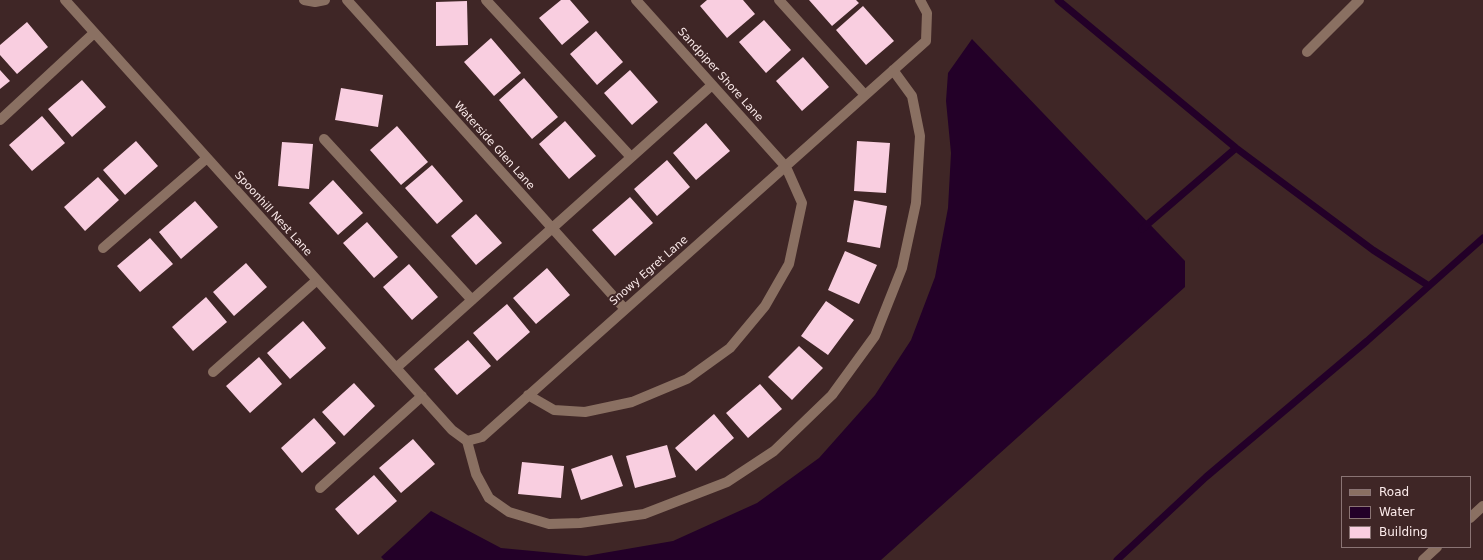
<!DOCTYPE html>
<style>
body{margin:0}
#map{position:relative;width:1483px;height:560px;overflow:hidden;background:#3f2626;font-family:"DejaVu Sans",sans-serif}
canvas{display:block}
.legend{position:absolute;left:1341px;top:476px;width:130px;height:72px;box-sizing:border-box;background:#3f2626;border:1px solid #8a7474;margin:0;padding:5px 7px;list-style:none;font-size:12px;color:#fbeaea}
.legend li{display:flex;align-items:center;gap:8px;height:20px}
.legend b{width:20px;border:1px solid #8a7474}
</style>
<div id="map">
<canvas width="1483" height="560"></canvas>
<ul class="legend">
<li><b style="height:5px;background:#8a7062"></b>Road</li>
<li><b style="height:11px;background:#230028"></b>Water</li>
<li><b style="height:11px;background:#f9cee0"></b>Building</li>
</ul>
</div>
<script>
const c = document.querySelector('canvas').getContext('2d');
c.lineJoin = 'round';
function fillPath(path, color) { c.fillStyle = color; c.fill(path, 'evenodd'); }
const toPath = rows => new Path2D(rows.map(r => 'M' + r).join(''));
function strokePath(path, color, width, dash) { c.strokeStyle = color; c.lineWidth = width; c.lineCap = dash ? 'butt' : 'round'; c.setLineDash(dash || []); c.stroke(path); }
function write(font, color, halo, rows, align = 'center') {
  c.font = font + ' "DejaVu Sans",sans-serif'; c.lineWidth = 4; c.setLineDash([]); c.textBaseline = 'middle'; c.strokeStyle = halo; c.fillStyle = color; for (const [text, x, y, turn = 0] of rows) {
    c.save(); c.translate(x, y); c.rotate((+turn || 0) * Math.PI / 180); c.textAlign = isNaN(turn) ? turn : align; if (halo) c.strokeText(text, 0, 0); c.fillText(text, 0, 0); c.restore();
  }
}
const water = toPath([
 [972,39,1185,261,1185,287,881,560,384,560,381,557,431,511,501,548,586,556,673,541,757,503,819,458,875,395,911,340,935,277,948,208,951,153,946,101,948,73]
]);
const stream = toPath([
 [1058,0,1236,148,1373,250,1429,286],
 [1142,229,1236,148],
 [1117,560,1206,477,1367,341,1483,238]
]);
const building = toPath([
 [561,0,570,0,589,22,562,45,539,18],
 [707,0,743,0,755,14,727,38,700,6],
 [809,0,856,0,859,3,832,26],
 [467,1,468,45,436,46,436,2],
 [863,6,894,41,866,65,836,30],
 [764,20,791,50,766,73,739,42],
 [27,22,48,47,17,74,0,55,0,45],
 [596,31,623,62,597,85,570,54],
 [491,38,521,73,494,96,464,62],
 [803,57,829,87,802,111,776,81],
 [0,70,10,81,0,89],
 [630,70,658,102,632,125,604,93],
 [524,78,558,117,532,139,499,100],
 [82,80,106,107,72,137,48,109],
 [341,88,383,95,378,127,335,120],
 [42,116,65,143,32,171,9,145],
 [565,121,596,156,569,179,539,144],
 [706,123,730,151,696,180,673,153],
 [397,126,428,162,401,185,370,150],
 [136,141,158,166,125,195,103,170],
 [857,141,890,143,886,193,854,191],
 [282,142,313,144,309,189,278,186],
 [667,160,690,187,657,216,634,189],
 [432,165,463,201,437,224,405,188],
 [98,177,119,200,85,231,64,207],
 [333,180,363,213,338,235,309,203],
 [630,197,653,223,615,256,592,230],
 [854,200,887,206,880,248,847,242],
 [195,201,218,227,181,259,159,232],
 [476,214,502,243,476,265,451,236],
 [367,222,398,257,374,278,343,243],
 [150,238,173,264,140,292,117,266],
 [845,251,877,265,859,304,828,290],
 [246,263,267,287,234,316,213,292],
 [409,264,438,297,412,320,383,287],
 [547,268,570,295,536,324,513,298],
 [206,297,227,322,193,351,172,327],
 [826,301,854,320,828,355,801,336],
 [507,304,530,332,497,361,473,333],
 [303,321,326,348,290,379,267,353],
 [468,340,491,366,457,395,434,369],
 [799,346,823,368,792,400,768,377],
 [259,357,282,384,250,413,226,386],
 [354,383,375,406,344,436,322,412],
 [760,384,782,409,748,438,726,413],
 [714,414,734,438,696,471,675,448],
 [314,418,336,443,302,473,281,448],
 [413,439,435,464,401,493,379,468],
 [667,445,676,477,635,488,626,456],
 [612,455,623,486,581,500,571,469],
 [522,462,564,466,561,498,518,494],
 [374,475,397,501,358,535,335,509]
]);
const minor = toPath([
 [65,0,452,430,467,441],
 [304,0,315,2,325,0],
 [347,0,624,308],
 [486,0,631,157],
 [779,0,865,95],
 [1307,52,1359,0],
 [0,120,94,33],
 [324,139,472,300],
 [103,248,207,158],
 [396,368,712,85],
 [213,372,317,280],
 [528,395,554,410,585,412,632,402,687,379,730,348,765,306,789,264,802,203,786,167,636,0],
 [467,441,476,474,489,498,509,512,549,524,580,523,644,514,727,482,774,451,832,395,875,336,902,268,916,203,920,136,912,96,893,70],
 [467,441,482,437,926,41,927,13,920,0],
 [320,488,422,396],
 [1470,518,1483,506],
 [1423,560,1437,547]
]);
const streetNames = [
 ["Sandpiper Shore Lane",720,75,48],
 ["Waterside Glen Lane",494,146,48],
 ["Spoonhill Nest Lane",273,214,48],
 ["Snowy Egret Lane",649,271,-41]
];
fillPath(water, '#230028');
strokePath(stream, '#230028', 7);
fillPath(building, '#f9cee0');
strokePath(minor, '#8a7062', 10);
write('11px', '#fbeaea', '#3f2626', streetNames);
</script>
